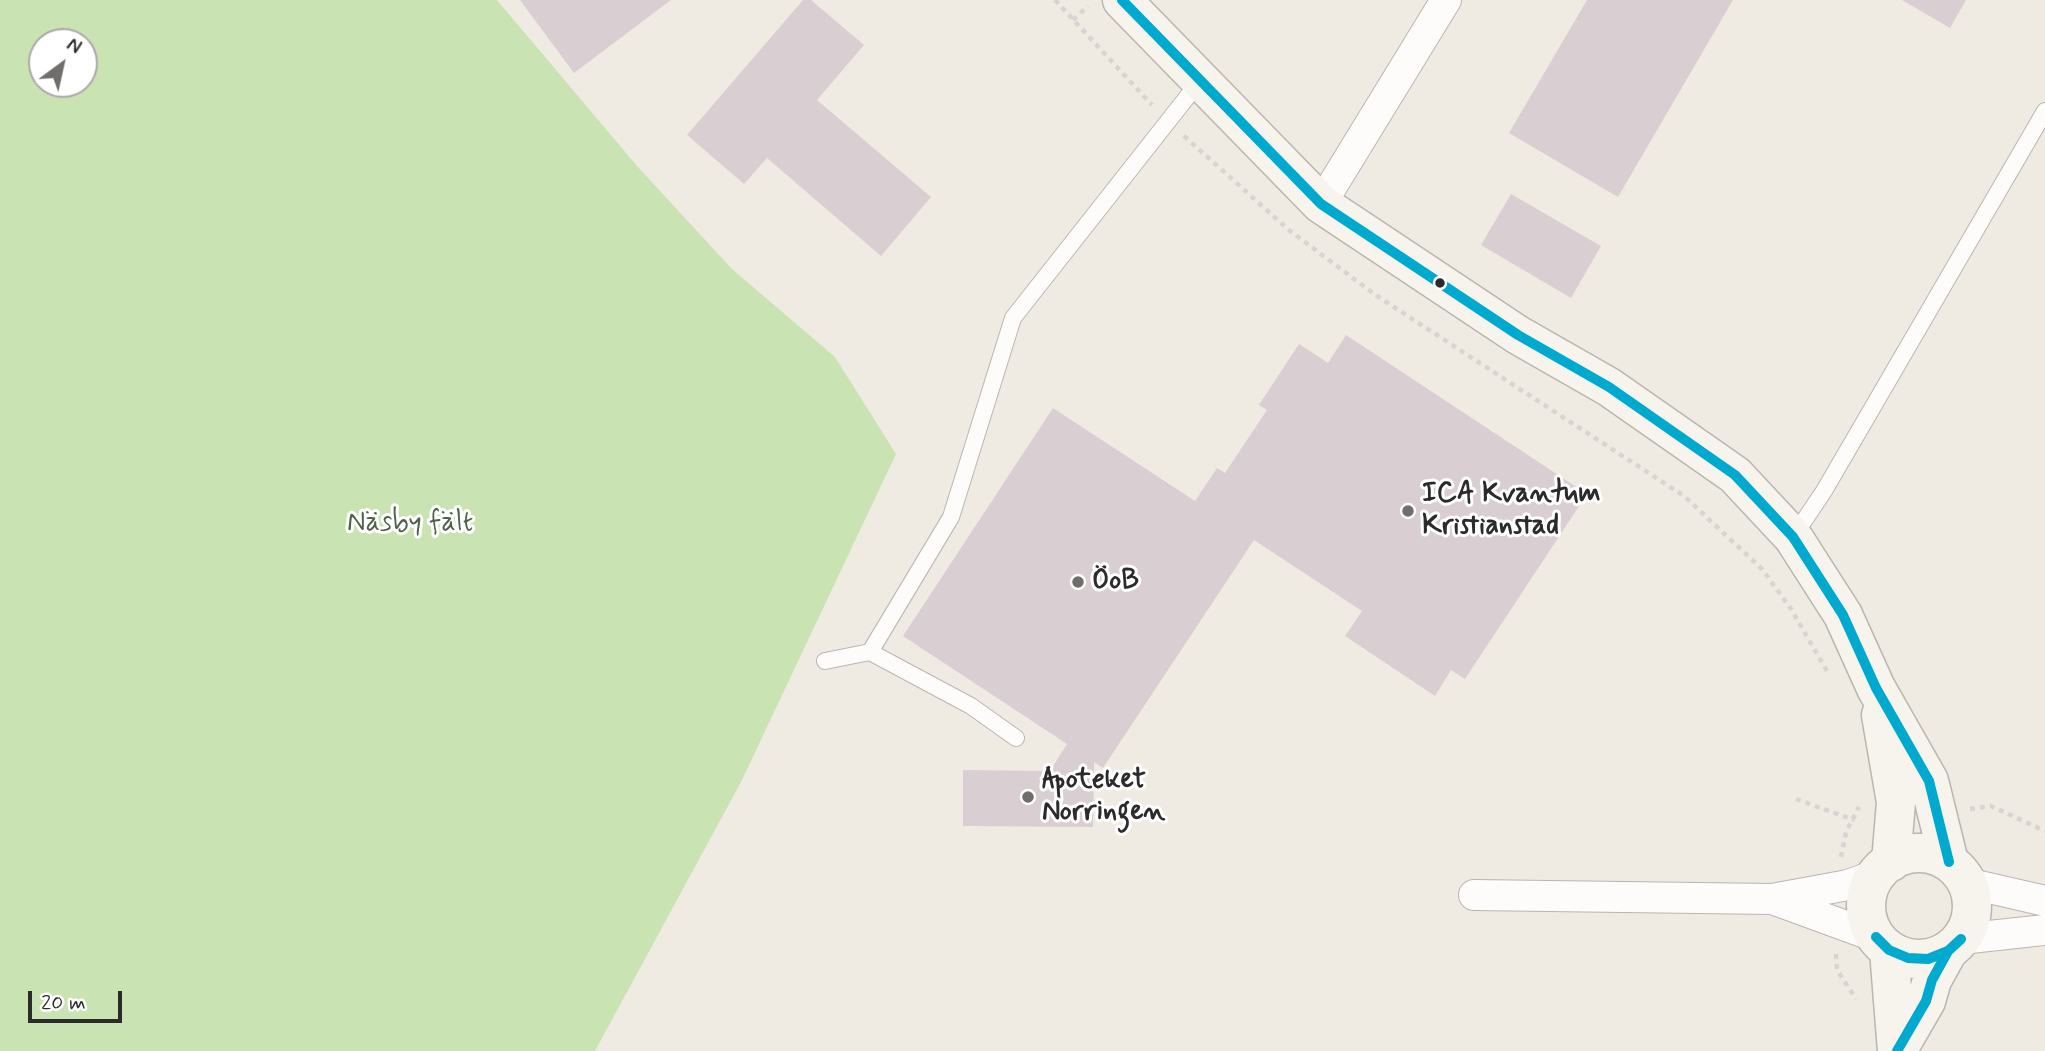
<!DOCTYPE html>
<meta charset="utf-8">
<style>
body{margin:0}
#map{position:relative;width:2045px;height:1051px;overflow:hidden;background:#f0ebe2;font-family:Mynerve,sans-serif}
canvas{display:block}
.north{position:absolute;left:28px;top:28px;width:70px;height:70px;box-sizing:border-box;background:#fff;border:2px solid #aaa;border-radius:50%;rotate:33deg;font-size:19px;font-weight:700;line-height:28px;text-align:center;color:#2b2b2b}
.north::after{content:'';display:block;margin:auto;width:24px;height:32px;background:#706e6b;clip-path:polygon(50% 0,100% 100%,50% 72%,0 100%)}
.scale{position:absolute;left:28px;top:991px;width:94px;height:32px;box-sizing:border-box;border:4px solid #2b2b2b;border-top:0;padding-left:9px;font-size:21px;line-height:24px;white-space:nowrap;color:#2b2b2b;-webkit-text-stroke:5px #fff;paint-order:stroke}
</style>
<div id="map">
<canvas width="2045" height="1051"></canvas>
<div class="north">N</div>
<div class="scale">20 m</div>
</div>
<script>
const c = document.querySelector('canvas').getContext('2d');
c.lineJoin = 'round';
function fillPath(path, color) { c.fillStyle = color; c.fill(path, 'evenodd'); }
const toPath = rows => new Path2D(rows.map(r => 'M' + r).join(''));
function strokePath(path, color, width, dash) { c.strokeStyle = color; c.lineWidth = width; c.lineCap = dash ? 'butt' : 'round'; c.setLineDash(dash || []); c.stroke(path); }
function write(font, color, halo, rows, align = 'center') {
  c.font = font + ' Mynerve,sans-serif'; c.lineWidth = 6; c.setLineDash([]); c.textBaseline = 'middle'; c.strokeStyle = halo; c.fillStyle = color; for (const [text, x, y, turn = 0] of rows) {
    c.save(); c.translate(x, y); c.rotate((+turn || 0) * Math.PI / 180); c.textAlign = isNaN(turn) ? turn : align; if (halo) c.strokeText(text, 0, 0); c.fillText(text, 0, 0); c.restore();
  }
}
const green = toPath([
 [0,0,497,0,637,166,732,269,835,357,896,454,741,782,595,1051,0,1051],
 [42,42,84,42,84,84,42,84]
]);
const building = toPath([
 [520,0,671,0,574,73],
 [803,0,811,0,864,45,817,100,931,197,881,256,767,158,744,184,687,135],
 [1587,0,1733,0,1618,197,1509,133],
 [1902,0,1966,0,1950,28],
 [1511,194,1601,246,1571,298,1481,245],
 [1346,335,1587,494,1465,679,1451,670,1435,696,1345,636,1362,611,1254,540,1103,768,1094,762,1093,827,963,826,963,770,1050,771,1067,744,903,636,1053,408,1195,501,1217,468,1225,473,1267,410,1259,405,1299,344,1328,363]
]);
const path = toPath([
 [1055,0,1152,105],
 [1073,20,1088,6],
 [1184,136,1289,230,1377,296,1684,496,1762,569,1791,609,1827,671],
 [1796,799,1854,820],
 [1970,809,1991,806,2045,831],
 [1841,857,1846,832,1859,807],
 [1836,954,1837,970,1856,999]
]);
const lane = toPath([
 [1793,537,1824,491,2045,111],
 [870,652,971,706,1016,738],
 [825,661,870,652,951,517,1013,318,1199,82]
]);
const street = toPath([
 [1321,204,1446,0],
 [1967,883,2045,901],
 [1474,895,1772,899,1848,885,1876,875],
 [1772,899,1876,937],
 [1961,939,2045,930]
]);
const secondary = toPath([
 [1122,0,1321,204,1518,335,1609,387,1735,475,1793,537,1843,615,1876,688,1929,781,1949,862],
 [1881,715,1896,802,1891,862],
 '1866 906a53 53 0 1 1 106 0a53 53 0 1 1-106 0Z',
 [1889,950,1897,1051],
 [1897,1051,1926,1001,1932,980,1948,951]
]);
const bus1 = toPath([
 [1122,0,1321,204,1518,335,1609,387,1735,475,1793,537,1843,615,1876,688,1929,781,1949,862],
 [1876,937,1889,950,1908,958,1928,959,1948,951,1961,939],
 [1897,1051,1926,1001,1932,980,1948,951]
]);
const markers = [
 [1440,283,6,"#2b2b2b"],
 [1408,511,7,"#706e6b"],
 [1078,582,7,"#706e6b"],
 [1028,797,7,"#706e6b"]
];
const poiNames = [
 ["ICA Kvantum",1422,495],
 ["Kristianstad",1422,527],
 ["ÖoB",1092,582],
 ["Apoteket",1042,781],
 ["Norringen",1042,813]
];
const parkNames = [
 ["Näsby fält",410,524]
];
fillPath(green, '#c9e3b2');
fillPath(building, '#d9ced1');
strokePath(lane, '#b9b6b0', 18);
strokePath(street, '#b9b6b0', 32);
strokePath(secondary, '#b9b6b0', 41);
strokePath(path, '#d6d5d3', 4.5, [5, 5]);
strokePath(lane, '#fdfcfb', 16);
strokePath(street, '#fdfcfb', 30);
strokePath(secondary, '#f7f3ed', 38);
strokePath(bus1, '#00a9ce', 10);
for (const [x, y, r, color] of markers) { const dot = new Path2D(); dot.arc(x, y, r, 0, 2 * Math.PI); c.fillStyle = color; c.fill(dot); strokePath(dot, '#fff', 2.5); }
write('bold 28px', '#2b2b2b', '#fff', poiNames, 'left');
write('28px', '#516048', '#fff', parkNames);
</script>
